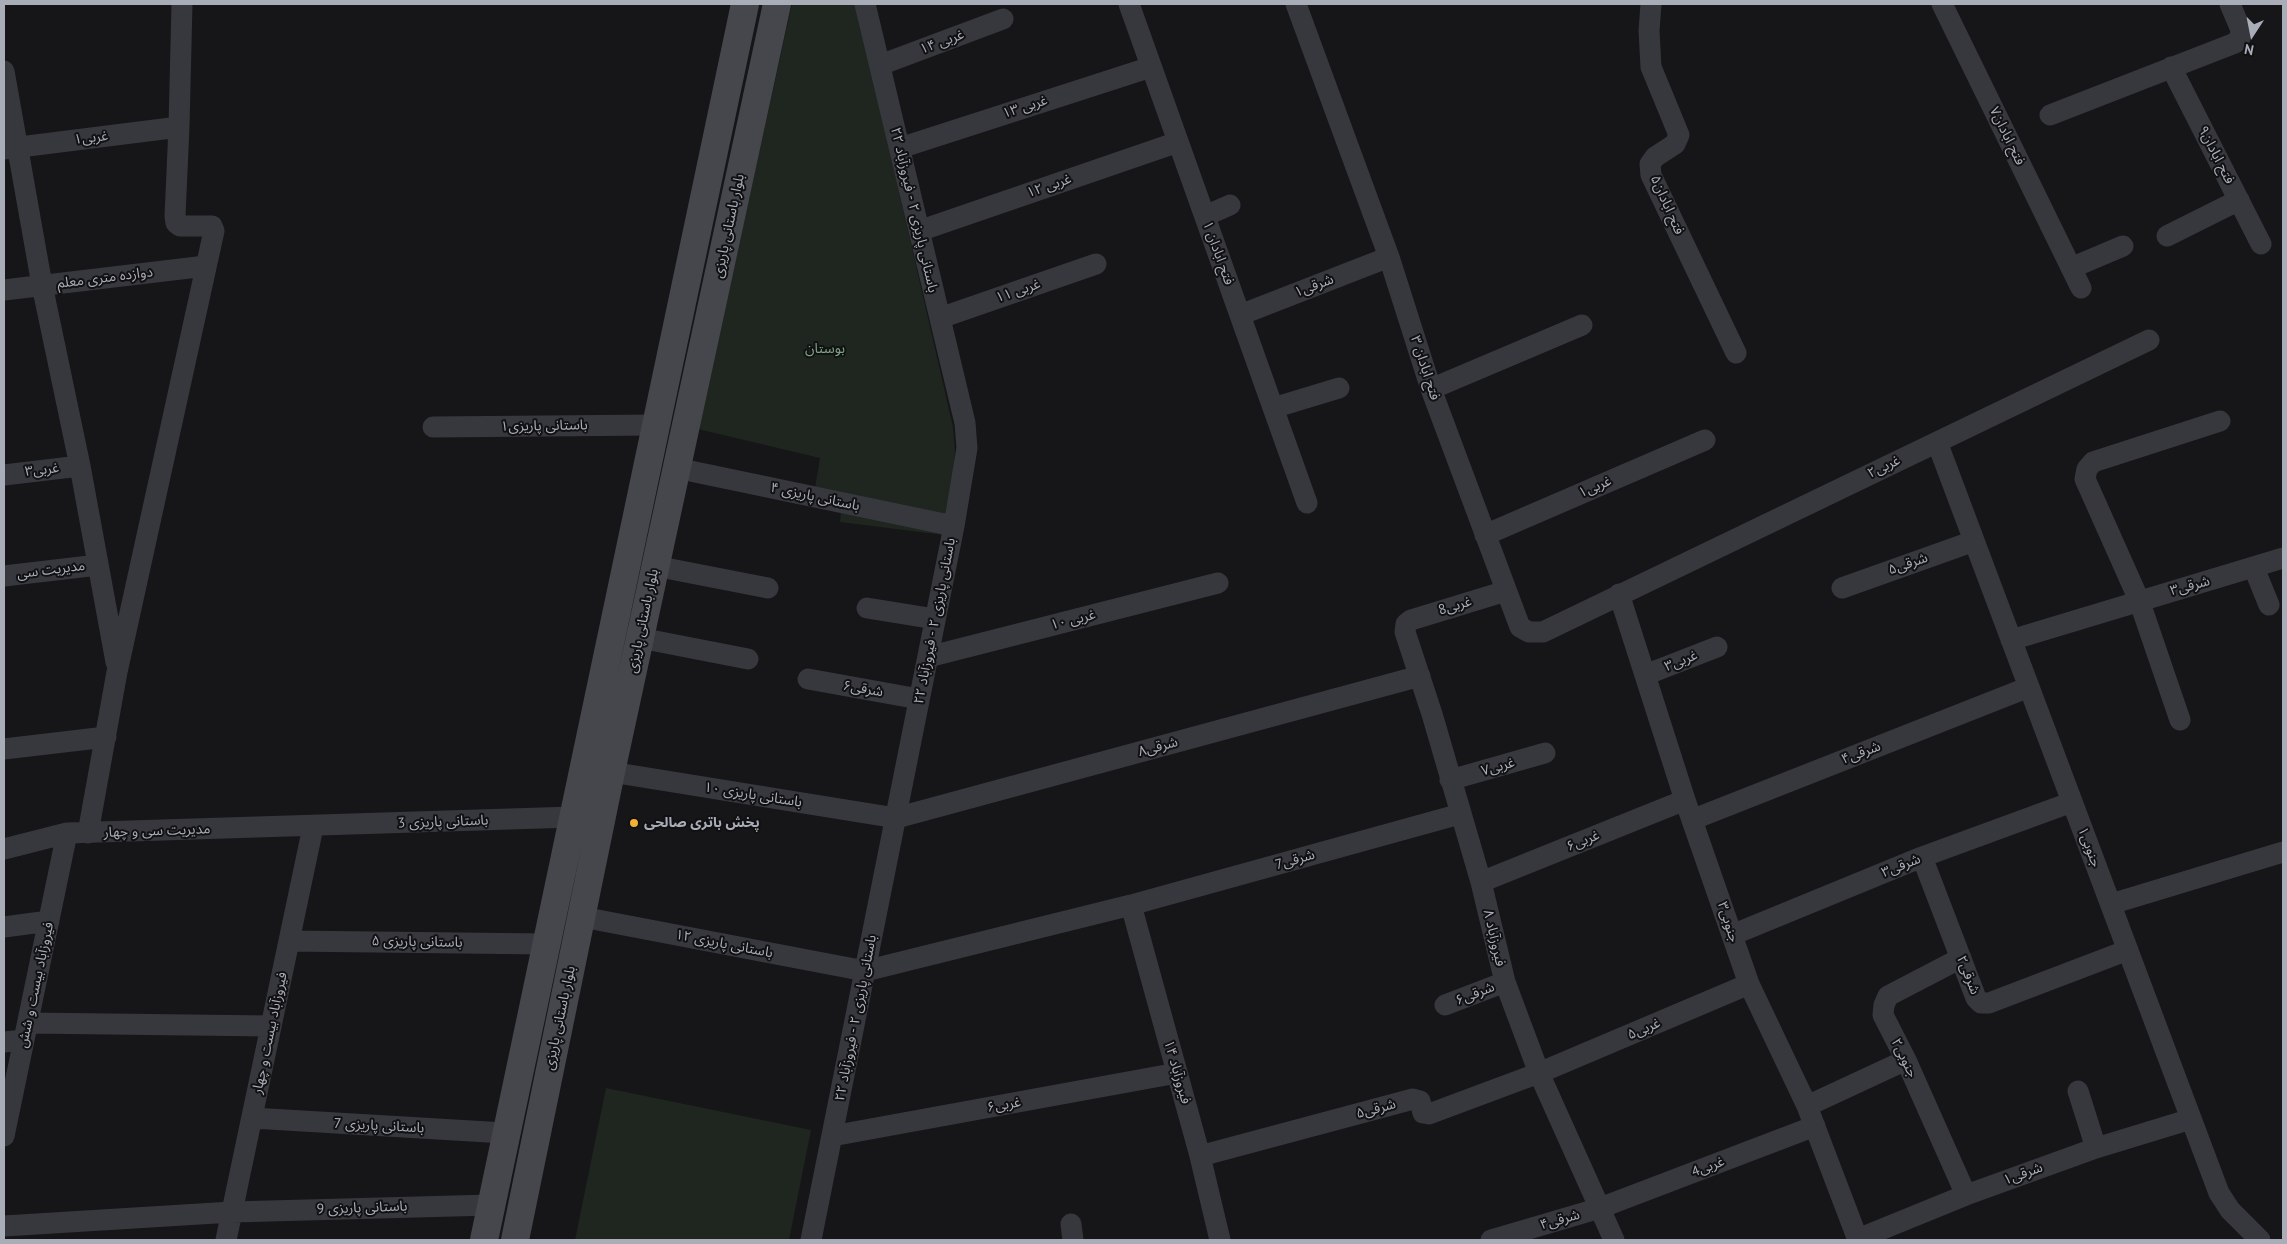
<!DOCTYPE html>
<meta charset="utf-8">
<style>
body{margin:0}
#map{position:relative;width:2287px;height:1244px;overflow:hidden;background:#161618;font-family:"PT Sans",sans-serif}
canvas{display:block}
.frame{position:absolute;inset:0;border:5px solid #a8adb8;pointer-events:none}
.north{position:absolute;left:2227px;top:10px;width:50px;height:50px;-webkit-text-stroke:4px #111113;paint-order:stroke;rotate:191deg;font-size:14px;font-weight:700;line-height:20px;text-align:center;color:#a8adb8}
.north::after{content:'';display:block;margin:auto;width:18px;height:22px;background:#a8adb8;clip-path:polygon(50% 0,100% 100%,50% 72%,0 100%)}
</style>
<div id="map">
<canvas width="2287" height="1244"></canvas>
<div class="frame"></div>
<div class="north">N</div>
</div>
<script>
const c = document.querySelector('canvas').getContext('2d');
c.lineJoin = 'round';
function fillPath(path, color) { c.fillStyle = color; c.fill(path, 'evenodd'); }
const toPath = rows => new Path2D(rows.map(r => 'M' + r).join(''));
function strokePath(path, color, width, dash) { c.strokeStyle = color; c.lineWidth = width; c.lineCap = dash ? 'butt' : 'round'; c.setLineDash(dash || []); c.stroke(path); }
function write(font, color, halo, rows, align = 'center') {
  c.font = font + ' "PT Sans","Noto Sans Arabic",sans-serif'; c.lineWidth = 4; c.setLineDash([]); c.textBaseline = 'middle'; c.strokeStyle = halo; c.fillStyle = color; for (const [text, x, y, turn = 0] of rows) {
    c.save(); c.translate(x, y); c.rotate((+turn || 0) * Math.PI / 180); c.textAlign = isNaN(turn) ? turn : align; if (halo) c.strokeText(text, 0, 0); c.fillText(text, 0, 0); c.restore();
  }
}
const green = toPath([
 [792,4,856,4,953,427,955,452,951,496,944,535,840,522,842,499,814,494,820,458,698,429],
 [606,1088,811,1130,789,1240,575,1240]
]);
const street = toPath([
 [1129,4,1307,503],
 [1296,4,1389,257,1431,389,1520,627,1529,632,1543,632,2149,340],
 [1651,4,1649,31,1651,67,1679,135,1675,144,1655,157,1650,164,1651,175,1736,353],
 [1942,4,2081,288],
 [880,65,1003,19],
 [2171,67,2261,244],
 [4,71,42,285,80,466,116,662],
 [2050,115,2235,43,2240,38,2241,30,2230,4],
 [900,148,1151,67],
 [4,149,179,127],
 [1205,216,1230,205],
 [919,231,1178,142],
 [2167,236,2239,200],
 [2071,268,2123,246],
 [4,290,206,266],
 [1240,315,1389,257],
 [940,318,1096,264],
 [1431,389,1582,325],
 [1273,408,1339,388],
 [433,427,655,425],
 [1937,442,2219,1193,2230,1210,2260,1240],
 [676,468,954,526],
 [4,475,80,466],
 [1485,535,1705,440],
 [655,566,768,588],
 [2254,568,2269,605],
 [4,576,98,565],
 [1842,588,1974,541],
 [1506,591,1411,620,1406,624,1405,632,1432,714,1481,882,1505,982,1539,1073,1614,1240],
 [1619,594,1685,800,1749,984,1807,1106,1858,1240],
 [867,608,935,619],
 [640,638,748,659],
 [2011,640,2283,558],
 [928,657,1218,583],
 [1645,675,1717,647],
 [808,679,919,699],
 [2180,720,2139,600,2085,479,2087,469,2093,462,2220,421],
 [4,749,106,737],
 [611,772,896,818,1420,676],
 [1450,780,1545,753],
 [1694,819,2029,687],
 [88,833,117,672,214,231,212,226,180,226,176,223,175,216,179,127,182,4],
 [4,849,67,833,573,817],
 [1922,857,1976,998,1981,1003,1989,1003,2128,950],
 [1481,882,1685,800],
 [2111,904,2283,852],
 [1131,905,1200,1156,1220,1240],
 [582,917,865,971,1131,905,1460,814],
 [4,927,49,921],
 [1732,935,1922,857,2072,802],
 [289,941,546,944],
 [1961,958,1888,996,1884,1005,1883,1015,1906,1060,1966,1195],
 [1445,1005,1505,982],
 [28,1023,271,1026],
 [4,1042,24,1040],
 [2078,1091,2096,1148],
 [1807,1106,1906,1060],
 [252,1118,505,1133],
 [4,1136,67,833],
 [832,1136,1177,1073],
 [1200,1156,1413,1099,1420,1101,1423,1113,1429,1114,1539,1073,1749,984],
 [1071,1224,1073,1240],
 [4,1226,232,1212,491,1205],
 [1858,1239,1966,1195,2096,1148,2191,1119],
 [226,1240,313,827],
 [811,1240,954,526,967,448,965,423,865,4],
 [1491,1240,1600,1208,1815,1126]
]);
const secondary = toPath([
 [484,1240,745,4],
 [515,1240,611,772,777,4]
]);
const markers = [
 [634,823,5,"#f2b134"]
];
const streetNames = [
 ["غربی ۱۴",942,42,-20],
 ["غربی ۱۳",1025,107,-18],
 ["فتح ابادان۷",2007,136,64],
 ["غربی۱",91,138,-7],
 ["فتح ابادان۹",2216,155,63],
 ["غربی ۱۲",1049,186,-19],
 ["فتح ابادان۵",1667,205,66],
 ["باستانی پاریزی ۲ - فیروزآباد ۲۲",914,210,77],
 ["بلوار باستانی پاریزی",729,226,-78],
 ["فتح ابادان ۱",1218,253,70],
 ["دوازده متری معلم",105,278,-7],
 ["شرقی۱",1314,286,-21],
 ["غربی ۱۱",1018,291,-19],
 ["فتح ابادان ۳",1425,368,72],
 ["باستانی پاریزی۱",544,426,-1],
 ["غربی۲",1884,467,-26],
 ["غربی۳",42,470,-7],
 ["غربی۱",1595,487,-23],
 ["باستانی پاریزی ۴",815,497,12],
 ["شرقی۵",1908,564,-19],
 ["مدیریت سی",51,570,-7],
 ["شرقی۳",2190,586,-15],
 ["غربی8",1455,606,-17],
 ["غربی ۱۰",1073,620,-14],
 ["بلوار باستانی پاریزی",643,621,-78],
 ["باستانی پاریزی ۲ - فیروزآباد ۲۲",935,621,-79],
 ["غربی۳",1681,661,-22],
 ["شرقی۶",863,689,10],
 ["شرقی۸",1158,747,-15],
 ["شرقی۴",1861,753,-21],
 ["غربی۷",1498,767,-16],
 ["باستانی پاریزی ۱۰",753,795,9],
 ["باستانی پاریزی 3",443,822,-2],
 ["مدیریت سی و چهار",157,831,-2],
 ["غربی۶",1583,841,-22],
 ["جنوبی۱",2089,847,69],
 ["شرقی7",1295,860,-16],
 ["شرقی۳",1901,866,-22],
 ["جنوبی۳",1728,922,72],
 ["فیروزآباد ۸",1494,938,77],
 ["باستانی پاریزی ۵",417,942,1],
 ["باستانی پاریزی ۱۲",724,944,11],
 ["شرقی۲",1968,975,68],
 ["فیروزآباد بیست و شش",36,985,-78],
 ["شرقی۶",1475,994,-22],
 ["بلوار باستانی پاریزی",560,1018,-78],
 ["باستانی پاریزی ۲ - فیروزآباد ۲۲",856,1018,-79],
 ["غربی۵",1644,1029,-23],
 ["فیروزآباد بیست و چهار",270,1033,-78],
 ["جنوبی۲",1904,1058,64],
 ["فیروزآباد ۱۴",1177,1072,74],
 ["غربی۶",1004,1105,-10],
 ["شرقی۵",1376,1109,-15],
 ["باستانی پاریزی 7",379,1126,3],
 ["غربی4",1708,1167,-21],
 ["شرقی۱",2023,1174,-20],
 ["باستانی پاریزی 9",362,1208,-2],
 ["شرقی۴",1560,1220,-16]
];
const parkNames = [
 ["بوستان",825,349]
];
const poiNames = [
 ["پخش باتری صالحی",644,823]
];
fillPath(green, '#1e261f');
strokePath(street, '#37383d', 21);
strokePath(secondary, '#45474d', 28);
for (const [x, y, r, color] of markers) { const dot = new Path2D(); dot.arc(x, y, r, 0, 2 * Math.PI); c.fillStyle = color; c.fill(dot); strokePath(dot, '#111113', 2); }
write('14px', '#a8adb8', '#111113', streetNames);
write('14px', '#7fa381', '#111113', parkNames);
write('bold 14px', '#a8adb8', '#111113', poiNames, 'left');
</script>
